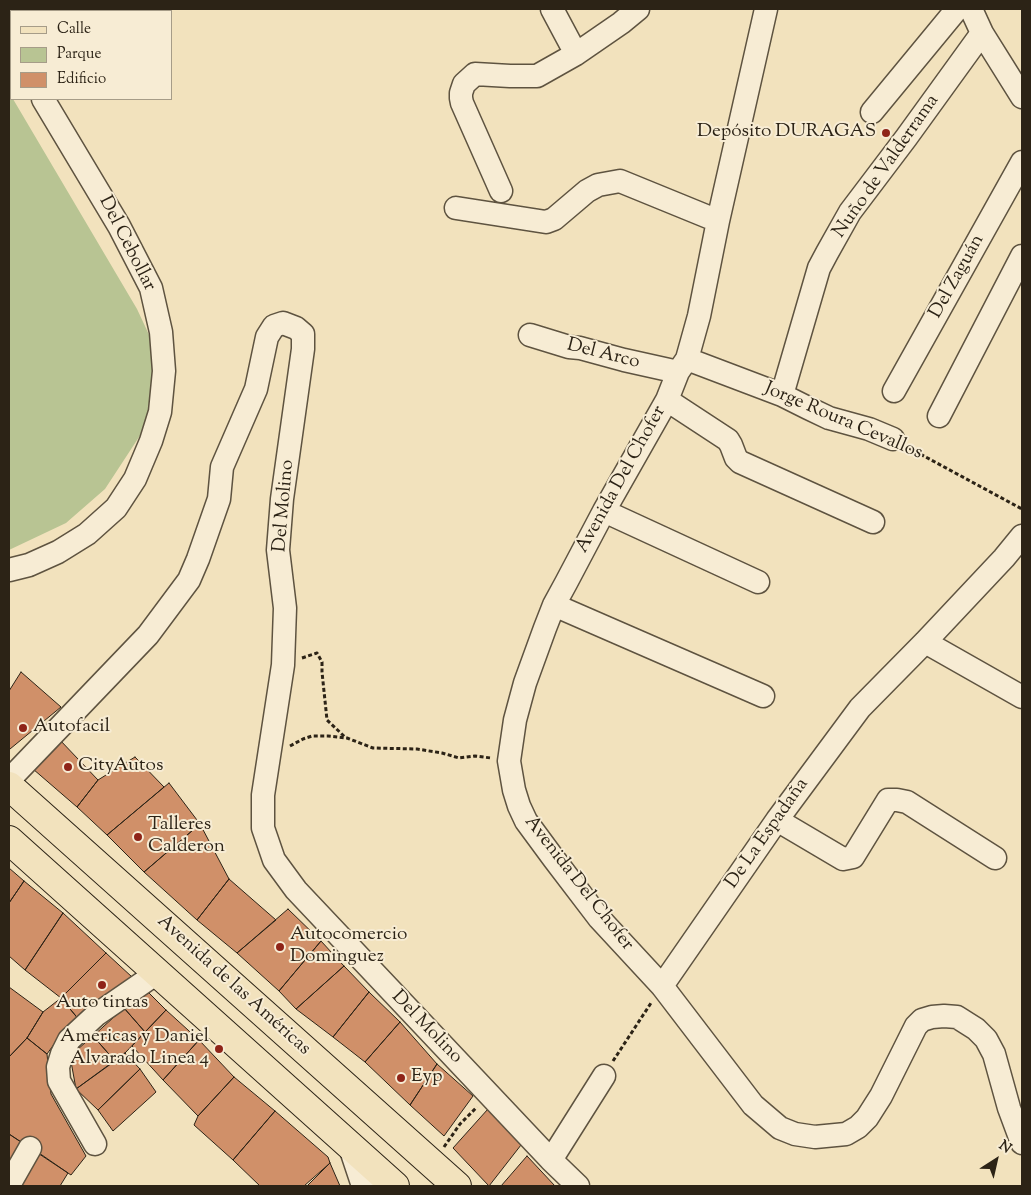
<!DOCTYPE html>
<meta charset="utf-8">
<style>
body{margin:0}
#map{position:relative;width:1031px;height:1195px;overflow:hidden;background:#f2e2bd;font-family:"Sorts Mill Goudy",serif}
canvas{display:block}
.frame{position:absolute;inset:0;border:10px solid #2c2316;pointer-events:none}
.legend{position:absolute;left:10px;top:10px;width:162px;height:90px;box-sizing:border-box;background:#f7ecd4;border:1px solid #a69c88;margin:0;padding:6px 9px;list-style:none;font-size:15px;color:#2c2316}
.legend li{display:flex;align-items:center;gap:10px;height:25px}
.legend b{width:25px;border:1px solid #a69c88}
.north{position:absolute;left:971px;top:1135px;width:50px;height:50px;-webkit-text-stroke:4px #f7ecd4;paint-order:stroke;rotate:35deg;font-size:14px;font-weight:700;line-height:20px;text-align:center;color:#2c2316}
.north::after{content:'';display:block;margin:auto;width:18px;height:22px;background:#2c2316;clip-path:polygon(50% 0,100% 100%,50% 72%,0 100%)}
</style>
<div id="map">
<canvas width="1031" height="1195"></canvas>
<div class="frame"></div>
<ul class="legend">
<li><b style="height:6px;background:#f2e2bd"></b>Calle</li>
<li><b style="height:14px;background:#b8c493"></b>Parque</li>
<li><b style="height:14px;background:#d09069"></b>Edificio</li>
</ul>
<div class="north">N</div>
</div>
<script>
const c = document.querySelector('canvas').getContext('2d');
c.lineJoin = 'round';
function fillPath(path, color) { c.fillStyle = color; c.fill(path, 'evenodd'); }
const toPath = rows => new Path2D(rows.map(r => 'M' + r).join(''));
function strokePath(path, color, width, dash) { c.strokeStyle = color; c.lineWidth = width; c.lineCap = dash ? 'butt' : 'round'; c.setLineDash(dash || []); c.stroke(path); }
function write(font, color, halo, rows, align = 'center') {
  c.font = font + ' "Sorts Mill Goudy",serif'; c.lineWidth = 4; c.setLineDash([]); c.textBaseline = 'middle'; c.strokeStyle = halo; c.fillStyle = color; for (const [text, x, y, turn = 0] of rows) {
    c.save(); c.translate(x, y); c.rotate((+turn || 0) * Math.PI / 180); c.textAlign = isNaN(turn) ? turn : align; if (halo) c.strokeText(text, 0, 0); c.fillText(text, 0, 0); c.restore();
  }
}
const green = toPath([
 [9,92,11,96,11,99,13,99,137,309,151,339,155,376,153,406,141,434,105,489,66,523,9,550]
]);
const building = toPath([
 [21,672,61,707,10,749,9,748,9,691,21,672],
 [59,739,98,780,77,807,33,769,59,739],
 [135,757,164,787,107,835,77,807,98,780,135,757],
 [169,783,200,824,144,872,107,835,169,783],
 [200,824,229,879,197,920,144,872,200,824],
 [9,868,24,881,9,903,9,868],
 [229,879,276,920,237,953,197,920,229,879],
 [24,881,63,913,25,970,9,956,9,903,24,881],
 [288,909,321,941,279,991,237,953,288,909],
 [63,913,106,953,61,998,25,970,63,913],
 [321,941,344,966,296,1009,279,991,321,941],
 [106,953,132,977,80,1021,61,998,106,953],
 [344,966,369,992,333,1037,296,1009,344,966],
 [9,987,43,1012,27,1038,9,1057,9,987],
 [144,988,166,1010,145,1032,124,1008,144,988],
 [369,992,400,1022,365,1062,333,1037,369,992],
 [61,998,80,1021,60,1036,47,1054,27,1038,43,1012,61,998],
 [124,1008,145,1032,125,1053,115,1061,93,1036,124,1008],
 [166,1010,199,1040,163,1080,132,1046,166,1010],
 [400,1022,437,1064,410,1105,365,1062,400,1022],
 [93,1036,115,1061,76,1089,70,1056,93,1036],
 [27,1038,47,1054,51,1094,86,1156,71,1175,9,1134,9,1057,27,1038],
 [199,1040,234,1077,198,1116,163,1080,199,1040],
 [125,1053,140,1069,98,1110,76,1089,125,1053],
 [437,1064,473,1096,444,1136,410,1105,437,1064],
 [140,1069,156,1092,113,1131,98,1110,140,1069],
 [234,1077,275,1111,233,1160,194,1125,198,1116,234,1077],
 [488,1109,521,1145,489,1186,453,1148,488,1109],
 [275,1111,328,1157,330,1163,304,1186,260,1186,233,1160,275,1111],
 [9,1134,24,1144,9,1167,9,1134],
 [39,1153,68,1173,60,1186,19,1186,39,1153],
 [527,1156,555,1186,501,1186,527,1156],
 [330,1163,340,1186,307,1186,330,1163]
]);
const path = toPath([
 [909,448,1022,509],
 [302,658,317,653,322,662,322,672,327,720,346,738],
 [290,746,303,739,312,736,328,736,347,738,373,748,417,749,442,753,459,758,475,756,491,758],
 [613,1061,651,1003],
 [444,1147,460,1124,477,1107]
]);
const minor = toPath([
 [552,9,576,54],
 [766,9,718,221,699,316,687,359,678,372,667,400,604,511,566,583,554,605,545,628,525,683,515,720,509,761,514,790,519,806,526,821,554,859,599,918,662,986,753,1105,780,1128,795,1134,815,1137,846,1134,858,1127,867,1118,881,1096,916,1026,922,1020,932,1017,944,1016,957,1017,976,1029,986,1039,994,1054,1009,1108,1022,1143],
 [971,9,982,33,1022,97],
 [9,43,11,47],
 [872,112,957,9],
 [501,191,462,103,461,98,461,93,464,84,475,74,510,76,537,76,576,54,621,23,638,9],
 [456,208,546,222,554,219,587,191,598,185,620,181,718,221],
 [530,335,569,347,580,348,624,360,678,372],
 [687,359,782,395,808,408,829,418,869,429,893,439],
 [894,391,1022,162],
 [782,395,819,268,827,253,850,212,906,138,982,33],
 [667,400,728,440,731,445,736,458,740,462,873,522],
 [939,416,1022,256],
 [604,511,758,582],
 [9,570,29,565,58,552,87,534,116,508,135,479,151,441,160,412,164,371,161,332,151,288,119,226,43,99],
 [554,605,763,696],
 [925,642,1022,697],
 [9,780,148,635,189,580,198,559,219,499,222,467,256,389,267,337,274,326,283,323,296,328,303,334,303,349,282,499,278,550,285,608,283,665,263,795,263,828,274,860,296,890,551,1160,578,1186],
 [777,820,843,859,853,857,888,800,897,800,907,802,995,858],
 [662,986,777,820,860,708,925,642,1004,558,1022,536],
 [95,1144,59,1081,58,1067,62,1054,69,1040,96,1015,157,973],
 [349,1144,363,1186],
 [551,1160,604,1076],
 [9,1185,30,1148]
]);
const major = toPath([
 [9,786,457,1186],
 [9,840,395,1186]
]);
const markers = [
 [886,133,5,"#8f2418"],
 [23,728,5,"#8f2418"],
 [68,767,5,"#8f2418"],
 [138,837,5,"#8f2418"],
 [280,947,5,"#8f2418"],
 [102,985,5,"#8f2418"],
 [219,1049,5,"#8f2418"],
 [401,1078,5,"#8f2418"]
];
const poiNames = [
 ["Depósito DURAGAS",876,133,"right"],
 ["Autofacil",33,728],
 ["CityAutos",78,767],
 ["Talleres",148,826],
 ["Calderon",148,848],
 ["Autocomercio",290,936],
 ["Dominguez",290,958],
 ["Auto tintas",102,1004,"center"],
 ["Americas y Daniel",209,1038,"right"],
 ["Alvarado Linea 4",209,1060,"right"],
 ["Eyp",411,1078]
];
const streetNames = [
 ["Nuño de Valderrama",887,167,-55],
 ["Del Cebollar",126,244,63],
 ["Del Zaguán",958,277,-61],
 ["Del Arco",603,355,14],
 ["Jorge Roura Cevallos",843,422,23],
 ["Avenida Del Chofer",622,480,-61],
 ["Del Molino",285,506,-85],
 ["De La Espadaña",768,834,-55],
 ["Avenida Del Chofer",578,884,52],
 ["Avenida de las Américas",233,986,42],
 ["Del Molino",426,1028,46]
];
fillPath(green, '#b8c493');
fillPath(building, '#d09069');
strokePath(building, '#2c2316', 1);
strokePath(minor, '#5e5340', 25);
strokePath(major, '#2c2316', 30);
strokePath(path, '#2c2316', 3, [4, 2.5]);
strokePath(minor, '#f7ecd4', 22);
strokePath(major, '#f2e2bd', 28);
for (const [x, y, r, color] of markers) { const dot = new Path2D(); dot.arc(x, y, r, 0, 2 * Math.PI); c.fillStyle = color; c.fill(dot); strokePath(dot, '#f7ecd4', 2); }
write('19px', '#2c2316', '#f7ecd4', poiNames, 'left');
write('19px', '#2c2316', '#f7ecd4', streetNames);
</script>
